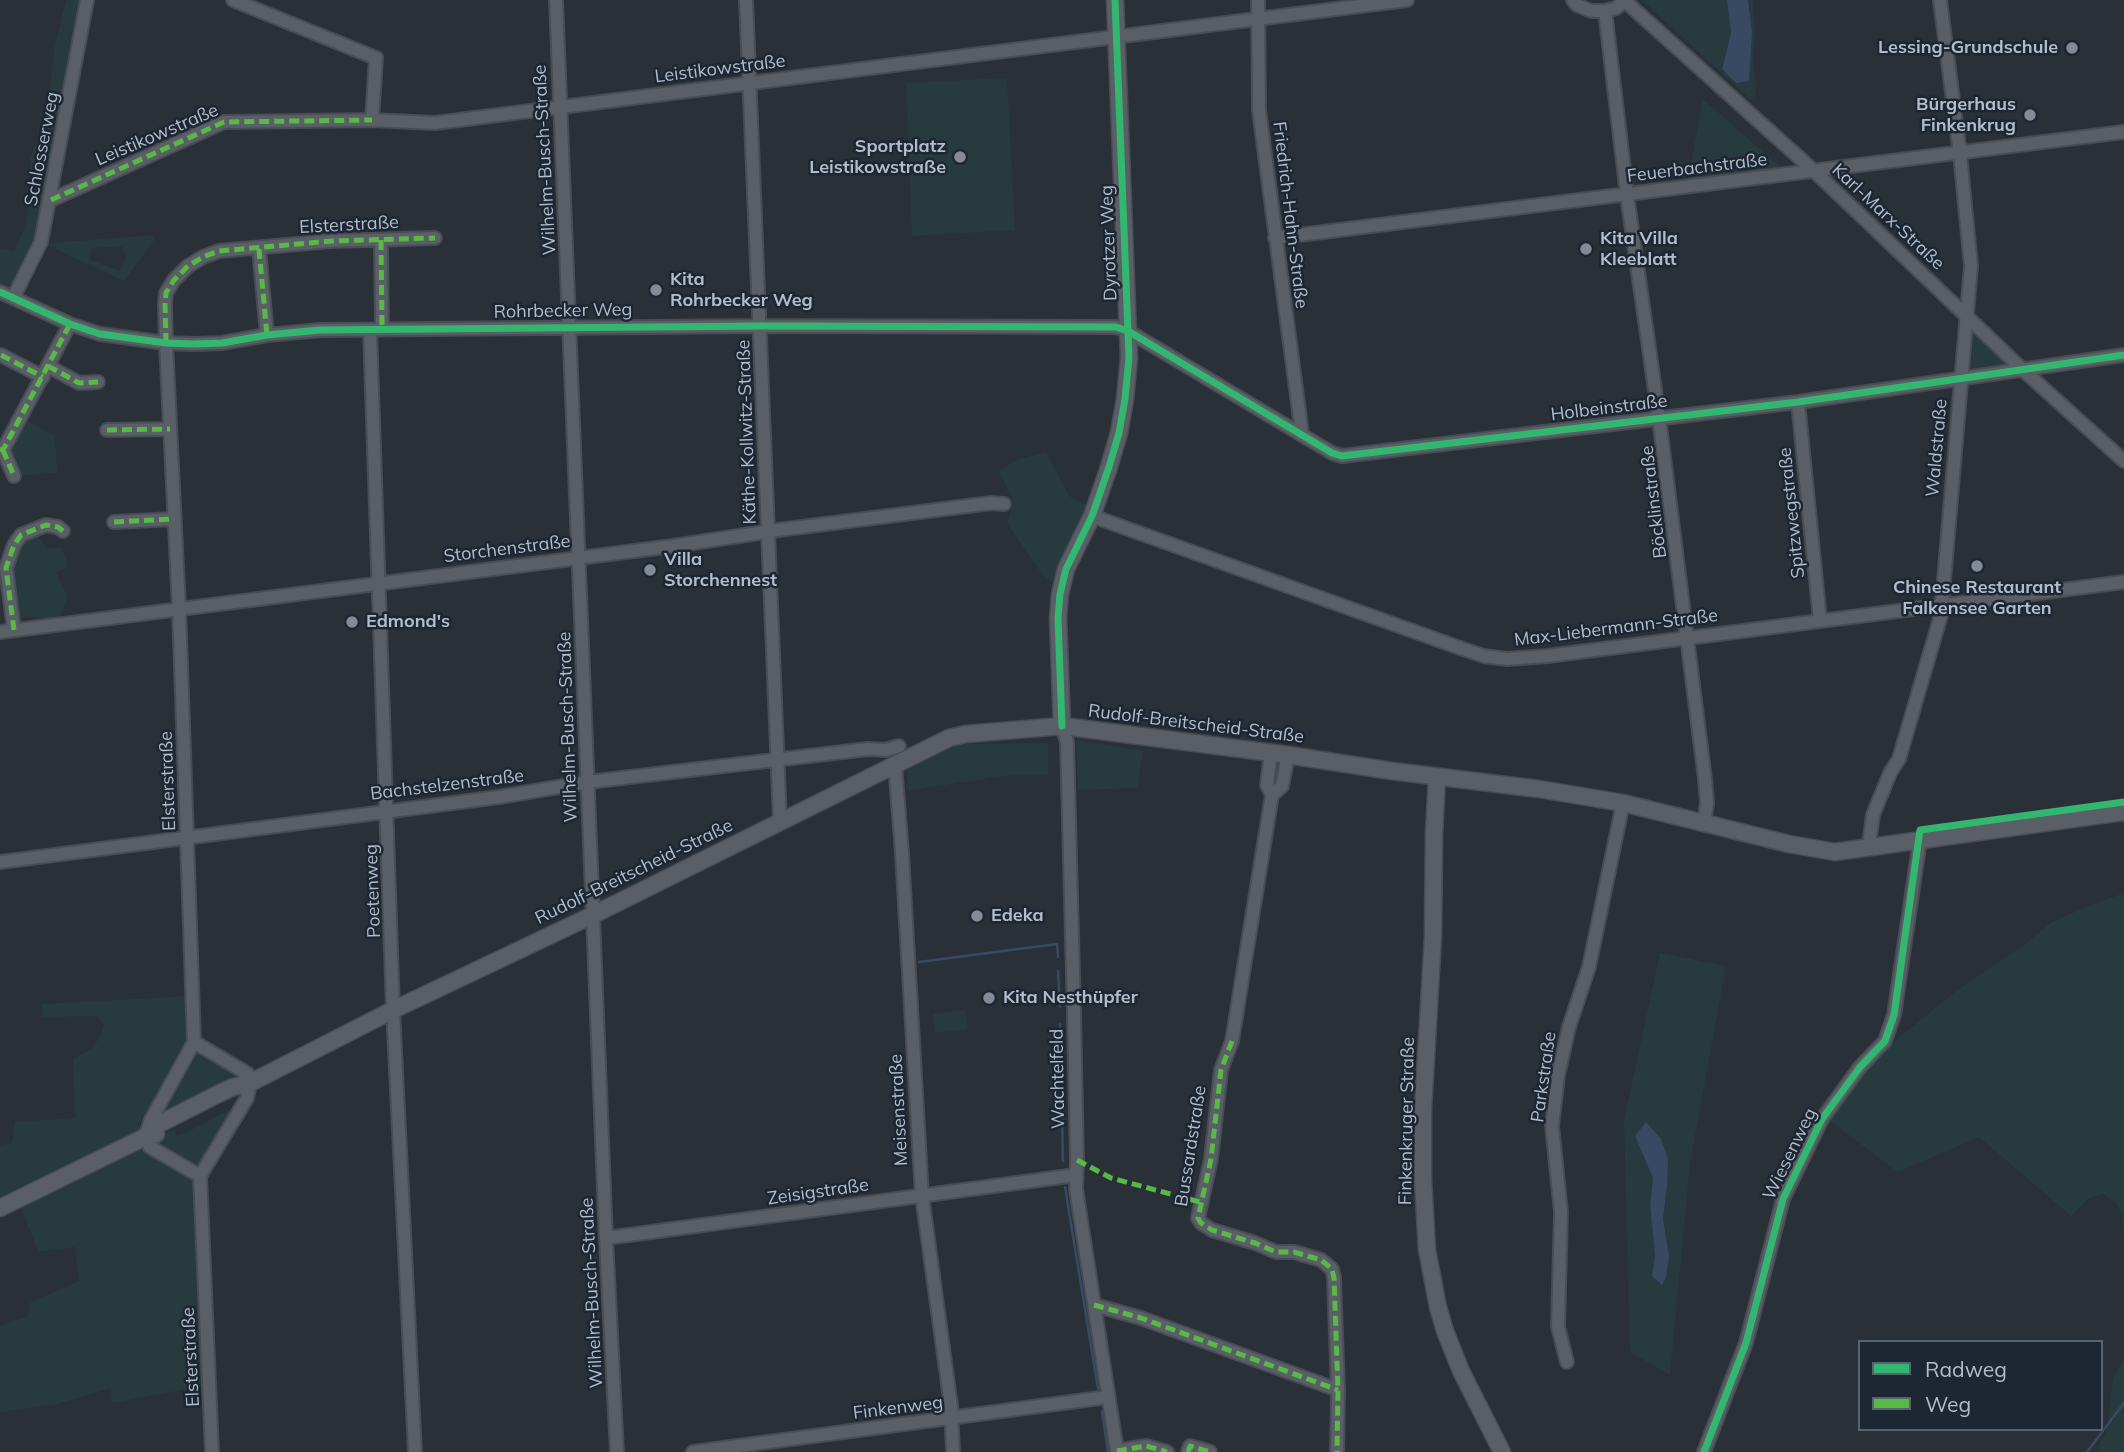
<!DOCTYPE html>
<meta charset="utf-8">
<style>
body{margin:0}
#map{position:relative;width:2124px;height:1452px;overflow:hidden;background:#2a3038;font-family:Mulish,sans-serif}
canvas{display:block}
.legend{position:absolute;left:1858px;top:1340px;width:245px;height:91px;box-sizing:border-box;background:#1d2633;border:2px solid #59626f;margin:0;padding:9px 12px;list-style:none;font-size:21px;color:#b4bcc9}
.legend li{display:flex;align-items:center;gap:14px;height:35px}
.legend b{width:35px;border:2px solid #59626f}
</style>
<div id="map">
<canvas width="2124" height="1452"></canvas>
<ul class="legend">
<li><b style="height:9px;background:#33b770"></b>Radweg</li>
<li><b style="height:9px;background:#58b947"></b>Weg</li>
</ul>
</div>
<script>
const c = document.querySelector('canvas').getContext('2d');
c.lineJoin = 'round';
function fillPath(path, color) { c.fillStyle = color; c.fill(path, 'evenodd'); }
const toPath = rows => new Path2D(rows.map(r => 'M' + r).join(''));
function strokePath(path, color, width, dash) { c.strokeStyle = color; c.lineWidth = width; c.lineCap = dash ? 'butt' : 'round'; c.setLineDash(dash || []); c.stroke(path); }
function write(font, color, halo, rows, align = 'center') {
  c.font = font + ' Mulish,sans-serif'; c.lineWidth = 5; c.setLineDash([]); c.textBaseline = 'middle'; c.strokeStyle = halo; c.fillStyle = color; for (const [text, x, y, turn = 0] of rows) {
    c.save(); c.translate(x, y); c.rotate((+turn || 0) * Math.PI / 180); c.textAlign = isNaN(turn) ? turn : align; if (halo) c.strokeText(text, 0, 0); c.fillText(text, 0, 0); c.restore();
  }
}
const green = toPath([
 [66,0,82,0,38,243,5,293,0,293,0,249,14,251,24,230,32,192,30,159,47,116,54,50],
 [1642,0,1727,0,1731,33,1722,69,1749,81,1750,9,1748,0,1753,0,1755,35,1753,57,1756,94,1751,100],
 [1007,78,1015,230,912,236,906,83],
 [1703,99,1785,171,1688,180],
 [153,235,155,239,124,281,49,246,50,243],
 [121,246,126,256,120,271,89,259,92,248],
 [1973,330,2010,365,1971,369],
 [25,419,55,436,57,473,16,476,8,452],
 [1046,452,1069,496,1089,506,1054,585,1042,574,1007,523,1014,502,999,471,1016,460],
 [23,536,37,536,47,548,62,547,68,567,56,572,67,596,60,619,20,617,15,592,13,559],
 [1076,740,1143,751,1137,788,1078,790],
 [1048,743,1048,774,1001,776,908,791,907,770,951,747,966,744],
 [2124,893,2124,1242,2122,1216,2117,1204,2103,1194,2089,1198,2071,1216,1979,1137,1898,1172,1829,1120,1866,1068,1891,1044,1955,992,2025,944,2052,922,2091,905],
 [1660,953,1726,966,1690,1163,1670,1375,1630,1352,1624,1120],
 [1636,1136,1667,1186,1663,1219,1669,1256,1653,1276,1655,1255,1650,1205,1653,1178],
 [189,996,190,1042,145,1117,138,1124,149,1153,195,1180,208,1385,112,1403,111,1388,57,1404,0,1412,0,1326,28,1316,30,1303,79,1281,75,1247,38,1252,22,1209,0,1206,0,1145,12,1143,15,1122,75,1118,73,1059,91,1049,100,1037,104,1025,96,1016,43,1017,42,1004],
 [965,1010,968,1029,935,1033,933,1014],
 [195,1046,239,1073,159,1113],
 [235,1107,198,1170,152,1141,174,1130,177,1136,183,1134],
 [2124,1359,2124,1452,2096,1452,2107,1430,2113,1378]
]);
const water = toPath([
 [1727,0,1748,0,1752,33,1749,81,1736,83,1722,69,1731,33],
 [1646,1122,1661,1139,1668,1159,1667,1186,1663,1219,1669,1256,1666,1277,1662,1285,1652,1276,1655,1255,1650,1205,1653,1178,1635,1136]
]);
const stream = toPath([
 [919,962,1057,944,1058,957],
 [1058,971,1060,1007],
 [1060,1024,1063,1161],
 [1065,1187,1098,1389],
 [1102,1411,1108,1452],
 [2087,1452,2124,1403]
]);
const minor = toPath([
 [233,0,376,58,372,120],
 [556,0,606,1238,617,1452],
 [746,0,780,821],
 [1258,0,1259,110,1302,434],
 [1573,0,1577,5,1591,11,1605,11,1616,8,1626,0],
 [1625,1,1814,171,2022,369,2124,461],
 [1605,11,1627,195,1659,418,1705,779,1707,803,1704,823],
 [51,200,224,122,372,120,435,123,1407,0],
 [1275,238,2124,132],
 [381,240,382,329],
 [259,249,267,335],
 [0,292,70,324,100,334,166,343,194,344,222,343,267,335,320,330,760,326,1116,327,1128,331,1332,453,1342,456,1798,402,2124,355],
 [13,298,41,242,87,0],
 [370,330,393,1010,415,1452],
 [1,355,43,377],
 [48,366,79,383,98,382],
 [1798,402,1820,620],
 [107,430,170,429],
 [0,449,3,450,70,324],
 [3,450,14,476],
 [1092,516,1463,649,1484,656,1507,659,1548,656,2124,582],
 [114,522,174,519],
 [14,630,6,568,14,545,21,535,46,525,58,527,63,531],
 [0,632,673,546,778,530,991,503,1004,504],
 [1062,726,1067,742,1074,1014,1077,1160,1076,1189,1117,1451,1146,1446,1167,1452],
 [1271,753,1267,785,1272,795],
 [1288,755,1282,786,1272,795,1232,1041,1221,1070,1211,1159,1198,1218,1201,1223,1212,1230,1255,1243,1276,1252,1294,1252,1321,1260,1332,1269,1334,1278,1338,1390,1337,1452],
 [895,765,902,853,922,1196,951,1406,953,1452],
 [1872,846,1870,837,1873,815,1890,773,1899,759,1941,615,1971,266,1960,154,1940,0],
 [0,862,499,797,588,782,868,749,886,750,899,746],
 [194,1042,179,608,166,343,165,304,166,293,174,280,188,266,203,257,219,251,331,241,435,238],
 [194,1042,248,1074,250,1083,247,1098,200,1176],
 [194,1042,151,1120,145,1137,150,1147,200,1176],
 [200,1176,212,1452],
 [606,1238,1076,1175],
 [1094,1305,1141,1318,1338,1390],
 [1567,1362,1558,1327,1561,1212,1552,1126,1558,1075,1569,1027,1589,967,1623,803],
 [693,1452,1108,1397],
 [1188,1452,1190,1446,1210,1452],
 [1704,1452,1746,1343,1783,1199,1822,1119,1860,1067,1885,1041,1894,1015,1920,840]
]);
const tertiary = toPath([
 [1062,726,1058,618,1060,594,1066,569,1092,516,1109,467,1119,433,1125,399,1129,358,1115,0],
 [1437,777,1434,833,1433,936,1423,1109,1423,1179,1427,1250,1438,1307,1445,1331,1461,1371,1502,1452],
 [145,1137,157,1125,220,1093,233,1087,250,1083,393,1010,593,915,949,738,966,734,1062,726,1288,755,1392,771,1539,789,1623,803,1789,844,1835,852,2124,812],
 [0,1208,145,1137,156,1134]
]);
const quiet = toPath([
 [51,200,224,122,372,120],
 [381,240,382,329],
 [259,249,267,335],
 [166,343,165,304,166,293,174,280,188,266,203,257,219,251,331,241,435,238],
 [1,355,43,377],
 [48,366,79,383,98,382],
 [107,430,170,429],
 [0,449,3,450,70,324],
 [3,450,14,476],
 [114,522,174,519],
 [14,630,6,568,14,545,21,535,46,525,58,527,63,531],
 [1232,1041,1221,1070,1211,1159,1198,1218,1201,1223,1212,1230,1255,1243,1276,1252,1294,1252,1321,1260,1332,1269,1334,1278,1338,1390,1337,1452],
 [1077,1160,1111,1178,1200,1202],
 [1094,1305,1141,1318,1338,1390],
 [1117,1451,1146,1446,1167,1452],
 [1188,1452,1190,1446,1210,1452]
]);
const cycleway = toPath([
 [0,292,70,324,100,334,166,343,194,344,222,343,267,335,320,330,760,326,1116,327,1128,331,1332,453,1342,456,1798,402,2124,355],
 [1062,726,1058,618,1060,594,1066,569,1092,516,1109,467,1119,433,1125,399,1129,358,1115,0],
 [1704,1452,1746,1343,1783,1199,1822,1119,1860,1067,1885,1041,1894,1015,1920,830,2124,802]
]);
const markers = [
 [2072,48,7,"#848b96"],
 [2030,115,7,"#848b96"],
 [960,157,7,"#848b96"],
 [1586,249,7,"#848b96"],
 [656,290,7,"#848b96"],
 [1977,566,7,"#848b96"],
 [650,570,7,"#848b96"],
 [352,622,7,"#848b96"],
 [977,916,7,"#848b96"],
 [989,998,7,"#848b96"]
];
const poiNames = [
 ["Lessing-Grundschule",2058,48,"right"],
 ["Bürgerhaus",2016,105,"right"],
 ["Finkenkrug",2016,126,"right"],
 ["Sportplatz",946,147,"right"],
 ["Leistikowstraße",946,168,"right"],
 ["Kita Villa",1600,239],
 ["Kleeblatt",1600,260],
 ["Kita",670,280],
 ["Rohrbecker Weg",670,301],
 ["Villa",664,560],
 ["Storchennest",664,581],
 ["Chinese Restaurant",1977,588,"center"],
 ["Falkensee Garten",1977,609,"center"],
 ["Edmond's",366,622],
 ["Edeka",991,916],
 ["Kita Nesthüpfer",1003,998]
];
const streetNames = [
 ["Leistikowstraße",720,69,-7],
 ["Leistikowstraße",157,135,-23],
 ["Schlosserweg",42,149,-79],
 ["Wilhelm-Busch-Straße",545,160,-93],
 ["Feuerbachstraße",1697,168,-7],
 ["Friedrich-Hahn-Straße",1290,215,83],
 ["Karl-Marx-Straße",1888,217,43],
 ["Elsterstraße",349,225,-3],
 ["Dyrotzer Weg",1109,243,-92],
 ["Rohrbecker Weg",563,311,-1],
 ["Holbeinstraße",1609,408,-7],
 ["Käthe-Kollwitz-Straße",747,432,-92],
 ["Waldstraße",1937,448,-85],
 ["Böcklinstraße",1654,502,-97],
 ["Spitzwegstraße",1792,513,-96],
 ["Storchenstraße",507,549,-7],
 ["Max-Liebermann-Straße",1616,628,-7],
 ["Rudolf-Breitscheid-Straße",1196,724,7],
 ["Wilhelm-Busch-Straße",568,727,-92],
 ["Elsterstraße",168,781,-92],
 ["Bachstelzenstraße",447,785,-7],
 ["Rudolf-Breitscheid-Straße",634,872,-26],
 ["Poetenweg",373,891,-92],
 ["Parkstraße",1544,1077,-82],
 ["Wachtelfeld",1058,1079,-91],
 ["Meisenstraße",899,1110,-93],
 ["Finkenkruger Straße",1407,1121,-89],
 ["Bussardstraße",1191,1146,-81],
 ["Wiesenweg",1790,1154,-64],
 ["Zeisigstraße",818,1192,-8],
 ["Wilhelm-Busch-Straße",592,1293,-93],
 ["Elsterstraße",191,1357,-93],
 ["Finkenweg",898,1408,-7]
];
fillPath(green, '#273a3e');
fillPath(water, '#384963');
strokePath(stream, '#384963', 2.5);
strokePath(minor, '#484c53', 16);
strokePath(tertiary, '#484c53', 19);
strokePath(minor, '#5a5e66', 12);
strokePath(tertiary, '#5a5e66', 16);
strokePath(quiet, '#58b947', 5, [10, 5]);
strokePath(cycleway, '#33b770', 7);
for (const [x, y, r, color] of markers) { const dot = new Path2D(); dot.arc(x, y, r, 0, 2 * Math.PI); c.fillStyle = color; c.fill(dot); strokePath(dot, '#1d2633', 2.5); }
write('bold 18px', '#b4bcc9', '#1d2633', poiNames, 'left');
write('18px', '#b4bcc9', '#1d2633', streetNames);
</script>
